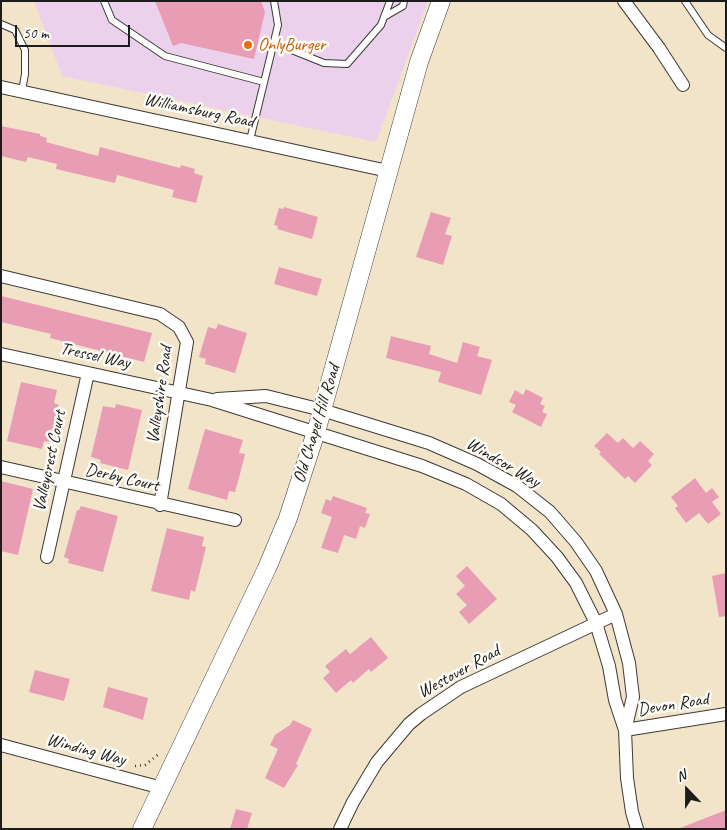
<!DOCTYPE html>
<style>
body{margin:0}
#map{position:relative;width:727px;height:830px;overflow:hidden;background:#f2e4c8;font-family:Caveat,sans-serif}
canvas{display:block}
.frame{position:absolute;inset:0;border:2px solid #1c1c1c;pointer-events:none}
.north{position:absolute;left:662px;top:765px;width:50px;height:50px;-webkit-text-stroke:4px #fdfcf7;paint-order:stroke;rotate:338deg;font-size:14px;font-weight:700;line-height:20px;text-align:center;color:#1c1c1c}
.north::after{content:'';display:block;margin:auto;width:18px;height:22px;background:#1c1c1c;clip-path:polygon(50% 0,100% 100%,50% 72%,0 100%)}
.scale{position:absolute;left:15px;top:25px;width:115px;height:22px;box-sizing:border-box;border:2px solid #1c1c1c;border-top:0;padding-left:6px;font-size:15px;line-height:18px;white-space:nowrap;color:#1c1c1c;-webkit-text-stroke:4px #fdfcf7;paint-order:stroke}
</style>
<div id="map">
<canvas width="727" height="830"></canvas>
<div class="frame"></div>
<div class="north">N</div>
<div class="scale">50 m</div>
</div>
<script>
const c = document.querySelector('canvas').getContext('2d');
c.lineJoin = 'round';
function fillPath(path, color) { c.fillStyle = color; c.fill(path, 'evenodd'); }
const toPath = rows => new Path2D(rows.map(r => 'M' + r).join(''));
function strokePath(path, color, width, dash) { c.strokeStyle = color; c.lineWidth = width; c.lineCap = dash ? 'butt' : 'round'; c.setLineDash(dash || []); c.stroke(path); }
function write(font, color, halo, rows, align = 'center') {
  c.font = font + ' Caveat,sans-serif'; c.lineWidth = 5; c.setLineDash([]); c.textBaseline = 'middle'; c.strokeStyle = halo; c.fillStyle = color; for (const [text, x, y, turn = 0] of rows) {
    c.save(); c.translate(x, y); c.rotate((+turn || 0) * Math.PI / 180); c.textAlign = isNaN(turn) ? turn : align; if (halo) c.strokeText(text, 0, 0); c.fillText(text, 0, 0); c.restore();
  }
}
const built = toPath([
 [34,1,428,1,376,142,62,76]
]);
const building = toPath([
 [155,1,261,1,265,12,254,59,181,43,173,46],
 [1,126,40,134,40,136,47,138,46,142,98,156,100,147,180,168,181,165,195,169,194,173,203,176,196,203,172,197,174,190,117,175,115,183,56,169,57,164,28,157,26,162,1,156],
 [284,207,318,217,312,239,277,229,278,226,274,225,279,208,283,209],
 [431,212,451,218,445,234,452,236,443,265,416,257],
 [279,267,322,279,317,296,274,284],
 [1,296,152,333,144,362,50,338,51,334,1,322],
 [218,324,247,333,235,373,205,364,206,359,199,357,208,327,216,329],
 [391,336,431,346,429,354,457,363,463,342,480,347,477,356,492,360,481,395,438,382,441,372,386,358],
 [21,382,57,390,54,403,59,405,50,442,44,441,42,449,7,441],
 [526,389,543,398,540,404,545,406,542,412,547,414,541,427,512,412,516,405,509,402,515,390,523,395],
 [116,404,142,410,128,470,100,463,101,460,91,457,103,406,115,408],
 [205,429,243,440,239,453,245,454,240,474,235,492,229,491,227,500,188,489],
 [607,433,618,443,623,438,633,448,640,441,654,454,648,461,652,465,635,483,628,476,625,479,599,454,601,452,594,446],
 [695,478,706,493,712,488,719,497,712,502,721,514,708,524,699,513,686,523,675,508,678,506,671,497],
 [1,481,33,489,18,555,1,551],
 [333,496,367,508,365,513,370,514,365,528,360,526,356,539,344,535,338,553,321,548,332,517,321,513,326,499,331,501],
 [81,506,118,516,103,572,68,563,69,559,64,557,77,510,79,510],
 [167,528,204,537,202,546,206,547,195,592,191,590,189,600,151,591],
 [467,566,497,599,469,624,459,612,467,605,456,594,465,586,456,576],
 [726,573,726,616,719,617,712,576],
 [371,637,388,658,371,672,369,669,353,683,351,680,336,693,323,678,330,672,325,666,346,649,350,654],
 [35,670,70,679,64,701,29,692],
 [108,687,148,698,143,720,103,707],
 [293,720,312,729,296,764,298,765,284,788,265,778,278,749,270,745,275,735,290,725],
 [236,809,252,813,247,829,230,829],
 [726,810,726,829,680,829,680,828]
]);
const path = toPath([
 [135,766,145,765,160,753]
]);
const lane = toPath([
 [104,1,112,20,165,56,264,82],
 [685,1,708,35,726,48],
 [384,17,403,6,404,1],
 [1,24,15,30,25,50,25,74,22,91],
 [274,43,324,63,347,64,381,25,390,1],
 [250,140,278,25,274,1]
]);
const street = toPath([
 [624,1,659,48,683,85],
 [1,87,388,171],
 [1,276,160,314,179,327,187,342,160,505],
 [1,354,212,400,422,466,466,484,501,504,532,530,557,557,576,583,596,623,609,666,615,700,625,730],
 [217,399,266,396,322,410,429,443,477,464,517,486,550,512,576,542,596,571,616,614,629,663,633,697,625,730,627,778,632,812,637,829],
 [1,467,235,520],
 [47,557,88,373],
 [625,730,726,714],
 [1,745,162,788],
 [340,829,353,802,377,762,409,724,421,714,461,687,616,614]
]);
const secondary = toPath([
 [142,829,267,568,288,518,316,432,419,62,441,1]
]);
const markers = [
 [248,45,5,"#e8710a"]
];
const foodNames = [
 ["OnlyBurger",258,45]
];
const streetNames = [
 ["Williamsburg Road",199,111,12],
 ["Tressel Way",95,356,12],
 ["Valleyshire Road",160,395,-82],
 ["Old Chapel Hill Road",317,424,-73],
 ["Valleycrest Court",50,461,-78],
 ["Windsor Way",503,463,30],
 ["Derby Court",122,478,13],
 ["Westover Road",459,672,-29],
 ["Devon Road",673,705,-9],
 ["Winding Way",86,750,15]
];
fillPath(built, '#ebd1ec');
fillPath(building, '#e89db5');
strokePath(lane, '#3c3a36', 8);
strokePath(street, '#3c3a36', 14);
strokePath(secondary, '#3c3a36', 19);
strokePath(path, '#3c3a36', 2.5, [1, 4]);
strokePath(lane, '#fff', 6);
strokePath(street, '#fff', 12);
strokePath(secondary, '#fff', 18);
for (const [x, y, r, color] of markers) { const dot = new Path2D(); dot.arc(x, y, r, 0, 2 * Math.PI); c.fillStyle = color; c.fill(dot); strokePath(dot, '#fdfcf7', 2); }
write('18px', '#c56008', '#fdfcf7', foodNames, 'left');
write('18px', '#1c1c1c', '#fdfcf7', streetNames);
</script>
